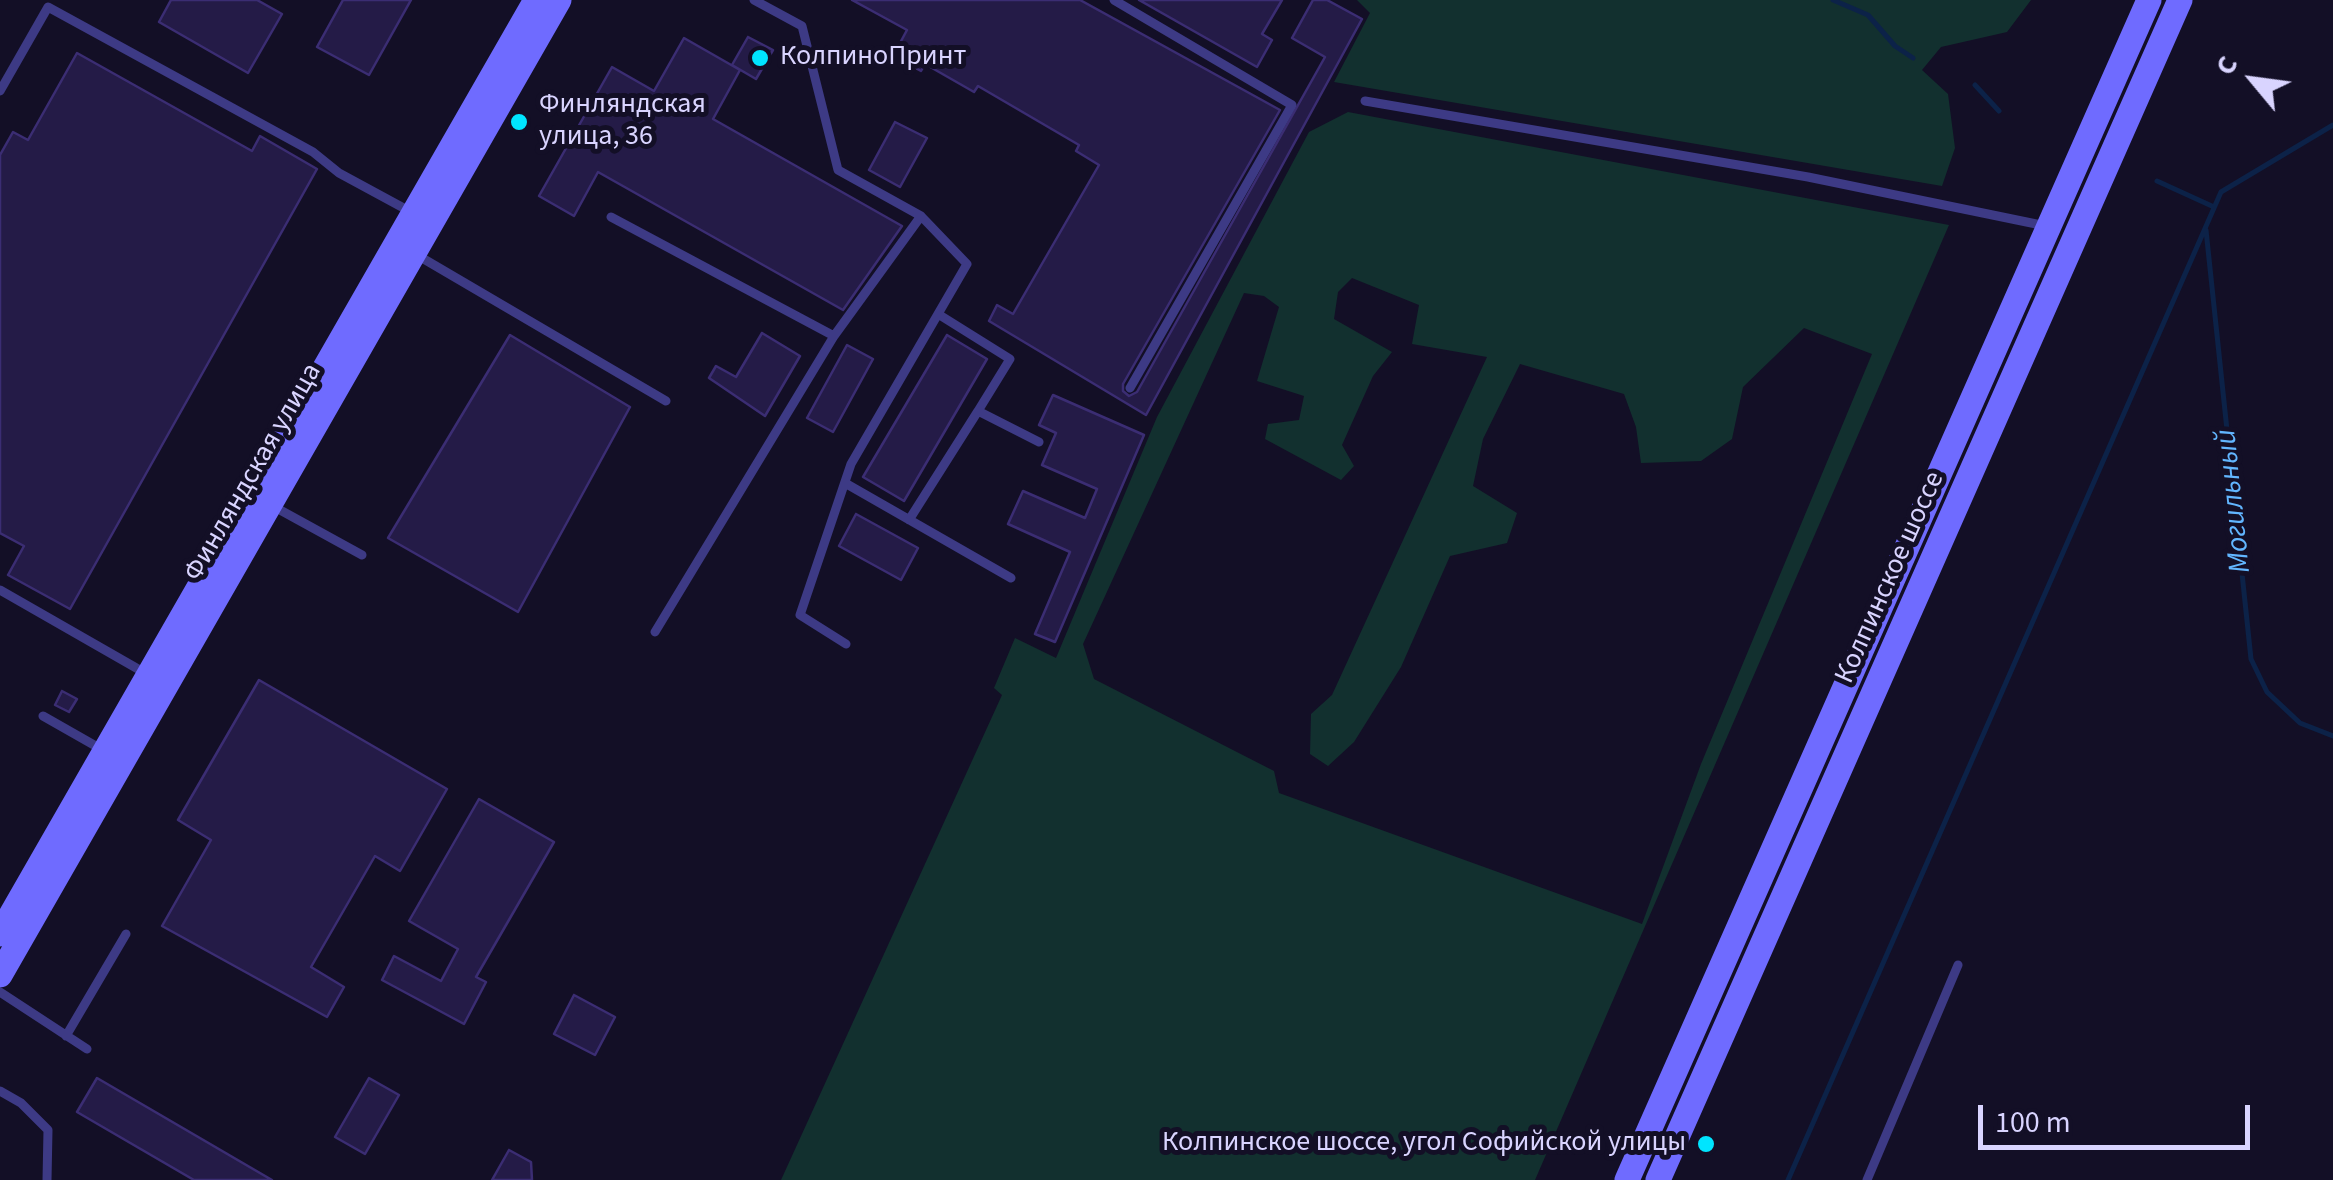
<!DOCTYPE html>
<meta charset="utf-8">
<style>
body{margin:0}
#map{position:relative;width:2333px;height:1180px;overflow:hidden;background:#130f26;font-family:"Source Sans 3",sans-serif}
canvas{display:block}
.north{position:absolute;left:2203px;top:30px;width:100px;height:100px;-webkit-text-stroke:8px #130f26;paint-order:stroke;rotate:299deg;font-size:28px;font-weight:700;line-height:40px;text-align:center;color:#d9d4ff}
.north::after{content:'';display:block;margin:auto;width:35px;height:45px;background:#d9d4ff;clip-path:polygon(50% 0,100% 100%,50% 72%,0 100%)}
.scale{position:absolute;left:1978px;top:1105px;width:272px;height:45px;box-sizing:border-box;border:5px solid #d9d4ff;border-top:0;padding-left:12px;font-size:30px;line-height:35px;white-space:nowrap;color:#d9d4ff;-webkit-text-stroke:8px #130f26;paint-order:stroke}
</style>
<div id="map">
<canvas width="2333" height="1180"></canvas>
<div class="north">С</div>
<div class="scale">100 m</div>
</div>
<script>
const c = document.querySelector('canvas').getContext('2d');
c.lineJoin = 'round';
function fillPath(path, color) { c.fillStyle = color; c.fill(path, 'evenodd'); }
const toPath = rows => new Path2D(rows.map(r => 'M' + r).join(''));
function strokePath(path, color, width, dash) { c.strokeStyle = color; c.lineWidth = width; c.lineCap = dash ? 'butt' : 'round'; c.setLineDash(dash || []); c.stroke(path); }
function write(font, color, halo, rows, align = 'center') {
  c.font = font + ' "Source Sans 3",sans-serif'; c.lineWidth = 10; c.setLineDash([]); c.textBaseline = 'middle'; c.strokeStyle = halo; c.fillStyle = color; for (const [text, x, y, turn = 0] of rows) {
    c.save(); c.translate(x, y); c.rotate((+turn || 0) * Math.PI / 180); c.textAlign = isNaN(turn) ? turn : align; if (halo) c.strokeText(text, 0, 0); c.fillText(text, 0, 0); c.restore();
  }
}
const green = toPath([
 [1357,0,2031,0,2007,32,1941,47,1922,70,1948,94,1955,148,1942,186,1334,82,1370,13],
 [1348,112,1949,225,1535,1180,781,1180,1002,695,994,688,1015,638,1056,658,1157,417,1309,132],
 [1352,278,1419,305,1412,344,1487,357,1332,695,1311,714,1310,754,1328,766,1354,742,1401,667,1450,556,1507,543,1517,513,1473,486,1483,439,1520,364,1624,394,1636,427,1641,463,1701,461,1732,439,1743,387,1804,328,1872,354,1701,764,1642,924,1279,793,1274,771,1094,679,1083,644,1244,293,1264,296,1279,307,1257,381,1304,396,1299,420,1268,424,1265,439,1341,480,1354,466,1342,445,1373,376,1392,352,1334,319,1338,292]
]);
const stream = toPath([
 [1833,0,1868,15,1895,46,1913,58],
 [1975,85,1999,111],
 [2157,181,2214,207],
 [2206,230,2251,659,2267,692,2300,723,2333,736],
 [1788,1180,2221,192,2333,125]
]);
const building = toPath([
 [171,0,257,0,282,14,248,73,159,22,171,0],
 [343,0,411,0,369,75,317,47,343,0],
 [852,0,1080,0,1280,110,1123,384,1123,391,1129,396,1137,392,1325,57,1292,38,1313,0,1327,0,1362,19,1146,415,989,321,997,305,1013,314,1099,165,1076,151,1079,145,978,86,974,92,925,64,921,71,893,56,907,30,852,0],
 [1139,0,1282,0,1262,34,1272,40,1257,67,1139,0],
 [748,37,773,50,756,79,732,65,748,37],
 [684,38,740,70,713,119,902,226,843,310,598,172,574,216,539,196,612,67,654,91,684,38],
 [77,53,252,151,260,136,317,169,70,609,8,575,24,546,0,533,0,155,13,132,28,140,77,53],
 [895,122,927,138,900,187,869,170,895,122],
 [762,333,800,356,765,416,709,378,716,366,736,377,762,333],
 [510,335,630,407,518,612,388,538,510,335],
 [947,335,987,359,904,501,863,477,947,335],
 [847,345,873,359,833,432,807,418,847,345],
 [1053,395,1144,435,1055,642,1035,634,1070,552,1008,524,1023,491,1085,518,1097,489,1042,465,1056,433,1039,425,1053,395],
 [856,514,918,548,901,580,839,546,856,514],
 [259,680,447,789,400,871,375,856,311,967,344,987,327,1017,162,926,211,840,178,820,259,680],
 [62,691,77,699,69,712,55,705,62,691],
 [479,799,554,842,476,977,486,982,464,1024,382,980,394,956,441,981,458,949,409,921,479,799],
 [574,995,615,1017,595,1055,554,1034,574,995],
 [97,1078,272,1180,194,1180,77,1112,97,1078],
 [369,1078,399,1095,365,1154,335,1137,369,1078],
 [509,1150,531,1162,532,1180,492,1180,509,1150]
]);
const lane = toPath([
 [1114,0,1292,105,1130,388],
 [0,91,48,7,313,152,339,173,411,212],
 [1365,101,1808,177,2046,226],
 [611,217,834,336],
 [417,255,666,401],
 [938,314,1010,359,978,411,1039,442],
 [845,483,1011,578],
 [271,505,362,555],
 [909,520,978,411],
 [0,590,145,673],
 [655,632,834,336,921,216,838,170,802,26,754,0],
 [846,644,800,615,851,464,967,264,921,216],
 [43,716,101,749],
 [0,992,87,1049],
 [66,1036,126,934],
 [0,1091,21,1103,48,1130,47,1180],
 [1867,1180,1958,965]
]);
const secondary = toPath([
 [0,934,536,0],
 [0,975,559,0],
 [1627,1180,2149,0],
 [1658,1180,2180,0]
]);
const markers = [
 [760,58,10,"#00e5ff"],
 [519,122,10,"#00e5ff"],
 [1706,1144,10,"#00e5ff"]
];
const poiNames = [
 ["КолпиноПринт",780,58],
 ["Финляндская",539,106],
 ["улица, 36",539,138],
 ["Колпинское шоссе, угол Софийской улицы",1686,1144,"right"]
];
const streetNames = [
 ["Финляндская улица",254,473,-60],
 ["Колпинское шоссе",1891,578,-66]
];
const waterNames = [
 ["Могильный",2235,501,-96]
];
fillPath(green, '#12302f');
strokePath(stream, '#0c2248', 5);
fillPath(building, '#241b47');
strokePath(building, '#3b2d73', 2.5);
strokePath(lane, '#3d3a85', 9);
strokePath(secondary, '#6f6bff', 25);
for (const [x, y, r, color] of markers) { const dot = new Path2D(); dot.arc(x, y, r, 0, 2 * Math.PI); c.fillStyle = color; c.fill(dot); strokePath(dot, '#130f26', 4); }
write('28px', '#d9d4ff', '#130f26', poiNames, 'left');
write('28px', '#d9d4ff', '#130f26', streetNames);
write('italic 30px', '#62b6ff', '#130f26', waterNames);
</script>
